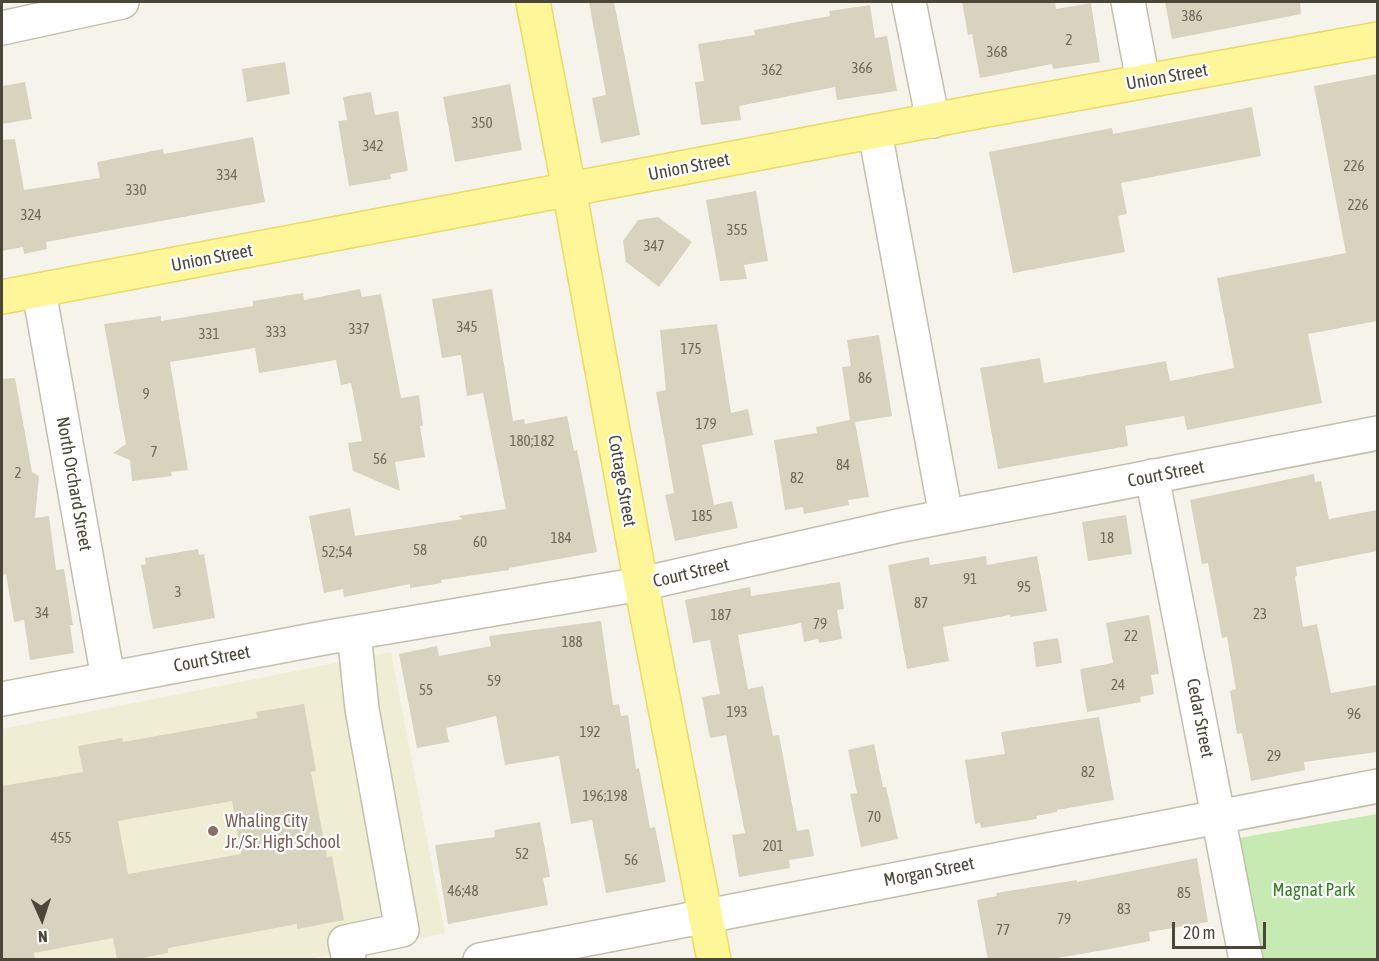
<!DOCTYPE html>
<style>
body{margin:0}
#map{position:relative;width:1379px;height:961px;overflow:hidden;background:#f6f4ea;font-family:"Asap Condensed",sans-serif}
canvas{display:block}
.frame{position:absolute;inset:0;border:3px solid #4a4738;pointer-events:none}
.north{position:absolute;left:12px;top:889px;width:60px;height:60px;-webkit-text-stroke:4px #fff;paint-order:stroke;rotate:177deg;font-size:16px;font-weight:700;line-height:24px;text-align:center;color:#4a4738}
.north::after{content:'';display:block;margin:auto;width:21px;height:27px;background:#4a4738;clip-path:polygon(50% 0,100% 100%,50% 72%,0 100%)}
.scale{position:absolute;left:1172px;top:922px;width:94px;height:27px;box-sizing:border-box;border:3px solid #4a4738;border-top:0;padding-left:8px;font-size:18px;line-height:21px;white-space:nowrap;color:#4a4738;-webkit-text-stroke:4px #fff;paint-order:stroke}
</style>
<div id="map">
<canvas width="1379" height="961"></canvas>
<div class="frame"></div>
<div class="north">N</div>
<div class="scale">20 m</div>
</div>
<script>
const c = document.querySelector('canvas').getContext('2d');
c.lineJoin = 'round';
function fillPath(path, color) { c.fillStyle = color; c.fill(path, 'evenodd'); }
const toPath = rows => new Path2D(rows.map(r => 'M' + r).join(''));
function strokePath(path, color, width, dash) { c.strokeStyle = color; c.lineWidth = width; c.lineCap = dash ? 'butt' : 'round'; c.setLineDash(dash || []); c.stroke(path); }
function write(font, color, halo, rows, align = 'center') {
  c.font = font + ' "Asap Condensed",sans-serif'; c.lineWidth = 4.5; c.setLineDash([]); c.textBaseline = 'middle'; c.strokeStyle = halo; c.fillStyle = color; for (const [text, x, y, turn = 0] of rows) {
    c.save(); c.translate(x, y); c.rotate((+turn || 0) * Math.PI / 180); c.textAlign = isNaN(turn) ? turn : align; if (halo) c.strokeText(text, 0, 0); c.fillText(text, 0, 0); c.restore();
  }
}
const education = toPath([
 [391,652,445,933,308,959,2,960,2,729]
]);
const green = toPath([
 [1377,814,1377,959,1264,959,1239,838]
]);
const building = toPath([
 [589,2,614,2,640,135,601,143,592,98,606,95],
 [962,2,1055,2,1056,9,1091,3,1100,62,1053,69,1052,64,980,78,972,34,968,35],
 [1165,2,1300,2,1301,14,1172,39],
 [870,5,875,38,887,36,897,91,837,100,835,87,739,106,741,120,701,125,695,82,704,81,698,44,755,35,754,30,830,16,829,11],
 [285,62,290,94,247,102,242,69],
 [1377,74,1377,321,1308,334,1322,403,1187,430,1184,416,1125,426,1128,446,998,469,980,368,1040,358,1044,383,1166,361,1170,381,1234,368,1217,278,1346,253,1314,86],
 [25,82,32,119,2,124,2,86],
 [510,84,522,150,455,162,443,97],
 [371,92,375,115,398,111,408,171,390,174,391,179,349,186,338,121,347,120,343,97],
 [1252,107,1261,156,1121,183,1127,214,1118,216,1125,252,1013,273,989,152,1112,128,1113,134],
 [253,137,265,202,46,242,47,249,24,254,23,247,2,251,2,140,15,139,24,190,100,178,97,162,163,149,164,154],
 [756,191,768,261,744,265,747,279,720,281,706,200],
 [658,217,692,242,659,287,626,262,623,241,638,220],
 [360,289,362,297,381,294,401,398,419,395,423,426,420,426,425,457,395,462,400,491,353,471,348,443,362,441,351,383,341,385,336,360,259,373,255,348,170,362,188,470,171,472,172,476,132,481,130,460,113,453,126,444,104,324,161,316,161,321,253,306,253,301,303,293,304,300],
 [492,289,513,421,524,419,525,424,567,416,574,451,577,450,597,552,509,568,509,570,441,580,442,583,410,588,410,584,344,597,343,589,324,593,309,516,350,508,355,536,463,519,458,516,506,509,483,393,467,396,461,355,442,358,432,299],
 [717,324,731,413,748,409,753,435,702,445,714,505,732,501,738,528,675,541,665,495,674,493,656,392,666,390,660,330],
 [879,335,892,416,855,422,869,497,848,500,849,505,804,514,803,507,785,510,774,440,817,433,816,427,850,420,842,367,851,366,847,340],
 [15,378,32,472,39,476,35,518,49,516,56,570,64,569,73,625,70,625,74,653,30,660,24,620,14,622,6,574,2,575,2,379],
 [1314,474,1315,482,1321,481,1329,519,1377,510,1377,551,1296,567,1297,576,1295,577,1303,627,1317,624,1331,693,1377,685,1377,752,1304,762,1305,770,1251,781,1242,733,1237,734,1230,691,1236,689,1227,637,1222,638,1208,563,1202,564,1190,500],
 [1126,515,1132,554,1088,561,1082,522],
 [198,549,199,555,204,554,215,618,153,629,141,565,146,564,145,558],
 [986,556,987,565,1037,556,1047,611,1010,617,1010,615,943,627,949,661,907,669,888,565,929,557,930,565],
 [840,582,844,609,837,610,842,639,819,643,818,639,804,642,801,623,738,635,748,689,763,686,773,736,779,735,797,831,809,829,814,856,789,860,790,868,739,877,732,835,745,833,726,735,710,738,702,697,720,694,710,640,693,643,685,600,750,587,751,596],
 [1149,615,1159,674,1151,675,1154,694,1140,697,1141,702,1087,712,1080,669,1113,663,1106,623],
 [601,621,613,705,619,704,621,716,628,715,636,769,639,768,650,828,655,827,666,882,606,893,592,820,571,824,559,756,505,765,496,716,446,728,449,742,417,748,399,654,437,646,439,656,491,646,489,636],
 [1058,638,1062,663,1036,667,1033,642],
 [304,704,316,771,311,772,327,857,332,856,344,920,297,929,297,924,168,948,168,953,131,960,117,960,113,938,34,953,35,960,2,960,2,786,83,772,78,746,122,738,123,742,258,718,256,712],
 [232,801,241,854,128,874,118,821],
 [1099,717,1114,800,1057,810,1057,812,1036,816,1037,819,981,828,980,823,975,824,965,760,1005,754,1001,732],
 [874,744,883,787,886,787,898,839,861,847,850,794,857,793,848,750],
 [540,822,550,877,543,878,548,905,448,924,435,845,495,837,494,830],
 [1197,858,1208,922,1149,932,1150,941,1110,949,1046,960,988,960,977,900,997,896,996,893,1077,880,1077,882]
]);
const minor = toPath([
 [909,2,933,121],
 [1128,2,1143,81],
 [2,28,122,2],
 [875,132,946,516],
 [39,291,108,678],
 [1152,476,1246,960],
 [2,699,329,637,641,584,902,525,1378,433],
 [349,960,345,942,402,930,362,709,354,633],
 [480,960,1378,786]
]);
const major = toPath([
 [533,2,569,189,641,584,714,960],
 [2,297,976,112,1378,39]
]);
const markers = [
 [213,831,6,"#8d6e63"]
];
const numberNames = [
 ["386",1192,16],
 ["2",1069,40],
 ["368",997,52],
 ["366",862,68],
 ["362",772,70],
 ["350",482,123],
 ["342",373,146],
 ["226",1354,166],
 ["334",227,175],
 ["330",136,190],
 ["226",1358,205],
 ["324",31,215],
 ["355",737,230],
 ["347",654,246],
 ["345",467,327],
 ["337",359,329],
 ["333",276,332],
 ["331",209,334],
 ["175",691,349],
 ["86",865,378],
 ["9",146,394],
 ["179",706,424],
 ["180;182",532,441],
 ["7",154,452],
 ["56",380,459],
 ["84",843,465],
 ["2",18,473],
 ["82",797,478],
 ["185",702,516],
 ["184",561,538],
 ["18",1107,538],
 ["60",480,542],
 ["58",420,550],
 ["52;54",337,552],
 ["91",970,579],
 ["95",1024,587],
 ["3",178,592],
 ["87",921,603],
 ["34",42,613],
 ["23",1260,614],
 ["187",721,615],
 ["79",820,624],
 ["22",1131,636],
 ["188",572,642],
 ["59",494,681],
 ["24",1118,685],
 ["55",426,690],
 ["193",737,712],
 ["96",1354,714],
 ["192",590,732],
 ["29",1274,756],
 ["82",1088,772],
 ["196;198",605,796],
 ["70",874,817],
 ["455",61,838],
 ["201",773,846],
 ["52",522,854],
 ["56",631,860],
 ["46;48",463,891],
 ["85",1184,893],
 ["83",1124,909],
 ["79",1064,919],
 ["77",1003,930]
];
const streetNames = [
 ["Union Street",1167,77,-10],
 ["Union Street",689,167,-11],
 ["Union Street",212,258,-11],
 ["Court Street",1166,474,-11],
 ["Cottage Street",622,481,80],
 ["North Orchard Street",74,484,80],
 ["Court Street",691,573,-13],
 ["Court Street",212,659,-11],
 ["Cedar Street",1200,718,79],
 ["Morgan Street",929,872,-11]
];
const educationNames = [
 ["Whaling City",225,821],
 ["Jr./Sr. High School",225,842]
];
const parkNames = [
 ["Magnat Park",1314,890]
];
fillPath(education, '#efedd4');
fillPath(green, '#c6eab2');
fillPath(building, '#d8d3bf');
strokePath(minor, '#c2bfac', 36);
strokePath(major, '#e8db66', 36);
strokePath(minor, '#fff', 33);
strokePath(major, '#fff69a', 33);
for (const [x, y, r, color] of markers) { const dot = new Path2D(); dot.arc(x, y, r, 0, 2 * Math.PI); c.fillStyle = color; c.fill(dot); strokePath(dot, '#fff', 2); }
write('15px', '#6e6a5a', null, numberNames);
write('18px', '#4a4738', '#fff', streetNames);
write('18px', '#785e54', '#fff', educationNames, 'left');
write('18px', '#387f28', '#fff', parkNames);
</script>
